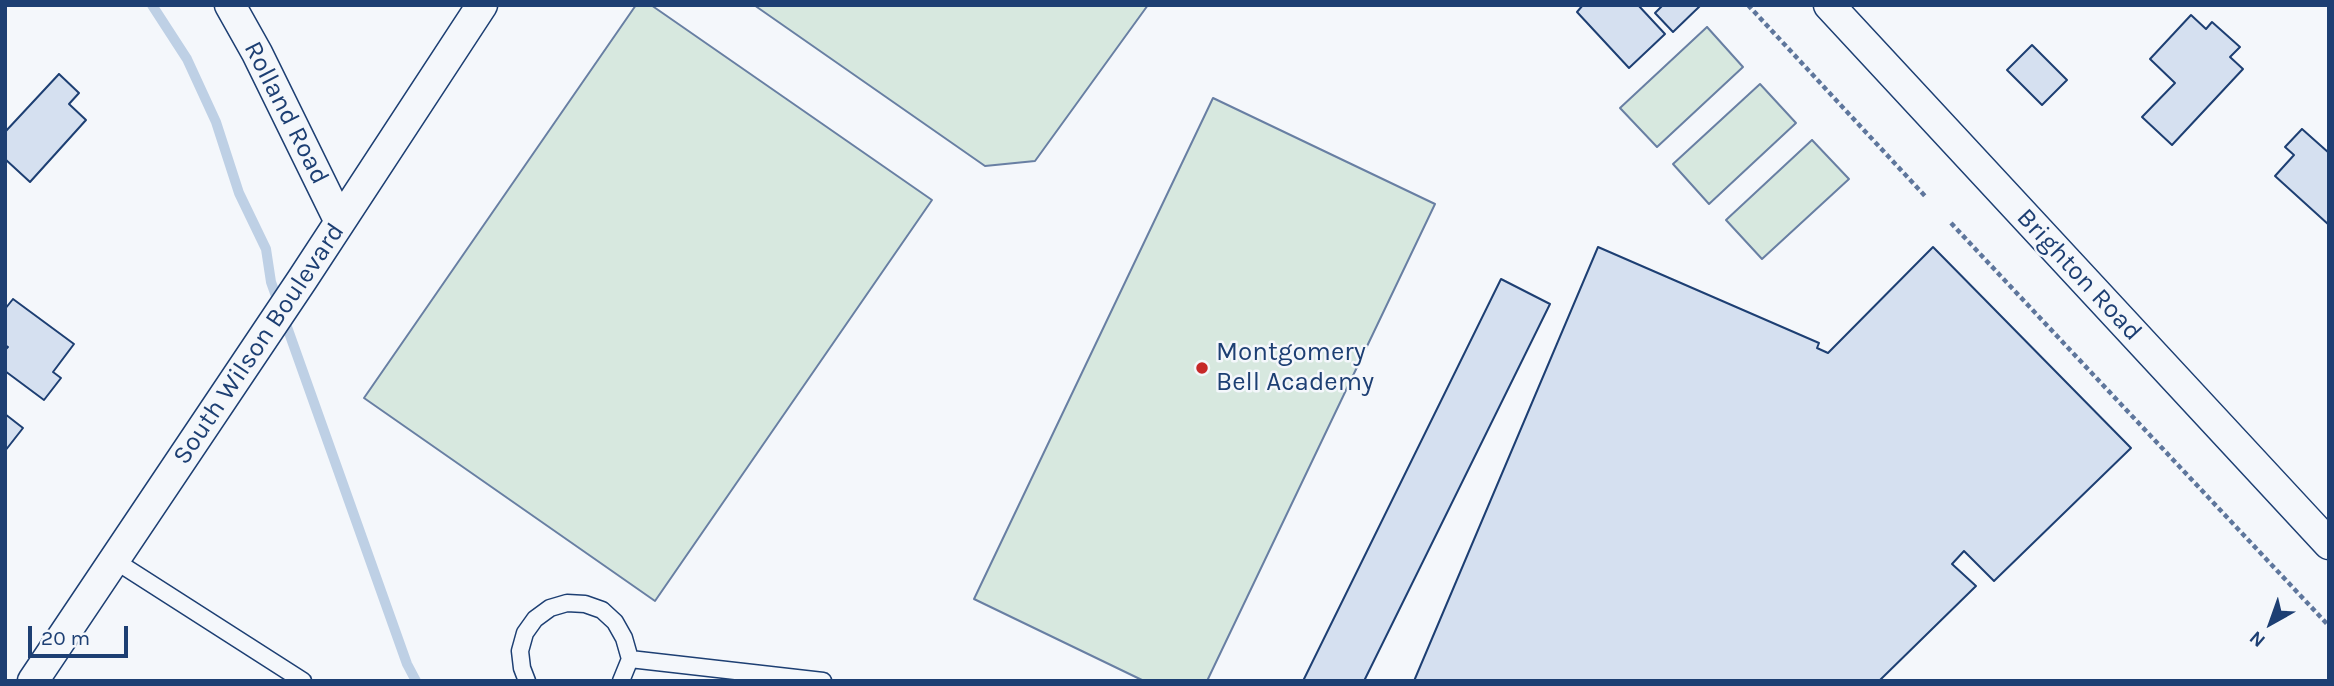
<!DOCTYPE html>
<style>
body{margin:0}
#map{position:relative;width:2334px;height:686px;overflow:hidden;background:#f4f7fb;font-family:Karla,sans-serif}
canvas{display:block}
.frame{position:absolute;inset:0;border:7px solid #1d3f73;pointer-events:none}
.north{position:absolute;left:2236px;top:588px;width:70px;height:70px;-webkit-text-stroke:5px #f4f7fb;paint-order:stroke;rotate:220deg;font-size:19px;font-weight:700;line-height:28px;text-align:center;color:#1d3f73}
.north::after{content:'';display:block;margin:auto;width:24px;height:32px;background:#1d3f73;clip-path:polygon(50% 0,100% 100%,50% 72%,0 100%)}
.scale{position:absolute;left:28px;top:626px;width:100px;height:32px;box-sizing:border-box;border:4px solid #1d3f73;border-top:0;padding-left:9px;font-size:21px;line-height:24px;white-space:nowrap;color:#1d3f73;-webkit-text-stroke:5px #f4f7fb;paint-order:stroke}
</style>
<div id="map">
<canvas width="2334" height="686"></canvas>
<div class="frame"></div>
<div class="north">N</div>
<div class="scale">20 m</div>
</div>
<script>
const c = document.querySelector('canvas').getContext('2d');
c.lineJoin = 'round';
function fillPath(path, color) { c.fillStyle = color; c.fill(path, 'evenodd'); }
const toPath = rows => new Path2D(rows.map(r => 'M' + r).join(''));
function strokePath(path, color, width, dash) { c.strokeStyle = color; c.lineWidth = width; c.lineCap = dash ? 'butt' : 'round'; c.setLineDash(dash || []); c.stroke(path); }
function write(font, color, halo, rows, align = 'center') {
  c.font = font + ' Karla,sans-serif'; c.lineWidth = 5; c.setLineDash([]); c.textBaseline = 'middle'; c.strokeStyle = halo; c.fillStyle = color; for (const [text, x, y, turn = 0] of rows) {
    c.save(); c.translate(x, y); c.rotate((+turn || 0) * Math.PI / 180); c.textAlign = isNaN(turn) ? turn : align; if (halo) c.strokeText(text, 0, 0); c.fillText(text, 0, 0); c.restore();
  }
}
const green = toPath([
 [636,5,651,5,932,200,655,601,364,398,636,5],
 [754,5,1148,5,1035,161,985,166,754,5],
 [1707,27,1743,67,1657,147,1620,108,1707,27],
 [1760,84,1796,123,1709,204,1673,164,1760,84],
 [1213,98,1435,204,1207,681,1144,681,974,599,1213,98],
 [1812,140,1849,179,1762,259,1726,220,1812,140]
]);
const stream = toPath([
 [152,5,187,59,216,122,239,193,266,249,271,282,407,664,416,681]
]);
const building = toPath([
 [1583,5,1638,5,1665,34,1629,68,1577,12,1583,5],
 [1663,5,1701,5,1673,32,1655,13,1663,5],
 [2191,15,2206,29,2212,22,2240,47,2230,57,2243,69,2172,145,2142,117,2175,83,2150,59,2191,15],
 [2032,45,2067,80,2042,105,2007,70,2032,45],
 [59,74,79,93,69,104,86,120,30,182,5,159,5,132,59,74],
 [2302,129,2329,153,2329,225,2275,176,2294,155,2285,147,2302,129],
 [1598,247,1819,343,1817,348,1828,353,1933,247,2131,448,1994,581,1964,551,1952,564,1976,586,1879,681,1414,681,1598,247],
 [1501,279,1550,304,1364,681,1303,681,1501,279],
 [13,299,74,344,53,372,61,378,44,400,5,371,5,350,8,347,5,345,5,309,13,299],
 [5,414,23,428,5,451,5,414]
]);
const path = toPath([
 [1748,5,1925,196],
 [1951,223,2329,626]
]);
const lane = toPath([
 [114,560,303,681],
 [630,659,823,681],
 [527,681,522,668,520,651,525,633,535,619,550,608,567,603,585,604,602,610,615,622,624,638,630,659,621,681]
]);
const street = toPath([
 [230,5,257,53,340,222],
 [1829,5,2329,544],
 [33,681,302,280,482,5]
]);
const markers = [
 [1202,368,7,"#c62828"]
];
const streetNames = [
 ["Rolland Road",286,113,63],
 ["Brighton Road",2079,275,47],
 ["South Wilson Boulevard",259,344,-56]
];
const poiNames = [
 ["Montgomery",1216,353],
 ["Bell Academy",1216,383]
];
fillPath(green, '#d7e8df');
strokePath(green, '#687fa3', 2);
strokePath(stream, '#bed0e5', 10);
fillPath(building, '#d5e0f0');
strokePath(building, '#1d3f73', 2);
strokePath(lane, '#1d3f73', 19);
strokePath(street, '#1d3f73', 33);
strokePath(path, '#5e769c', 4.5, [5, 3.5]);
strokePath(lane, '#f4f7fb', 16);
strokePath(street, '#f4f7fb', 30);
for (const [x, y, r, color] of markers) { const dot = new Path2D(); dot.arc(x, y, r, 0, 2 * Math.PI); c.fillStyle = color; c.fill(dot); strokePath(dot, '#f4f7fb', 2.5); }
write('26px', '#1d3f73', '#f4f7fb', streetNames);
write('26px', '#1d3f73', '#f4f7fb', poiNames, 'left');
</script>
